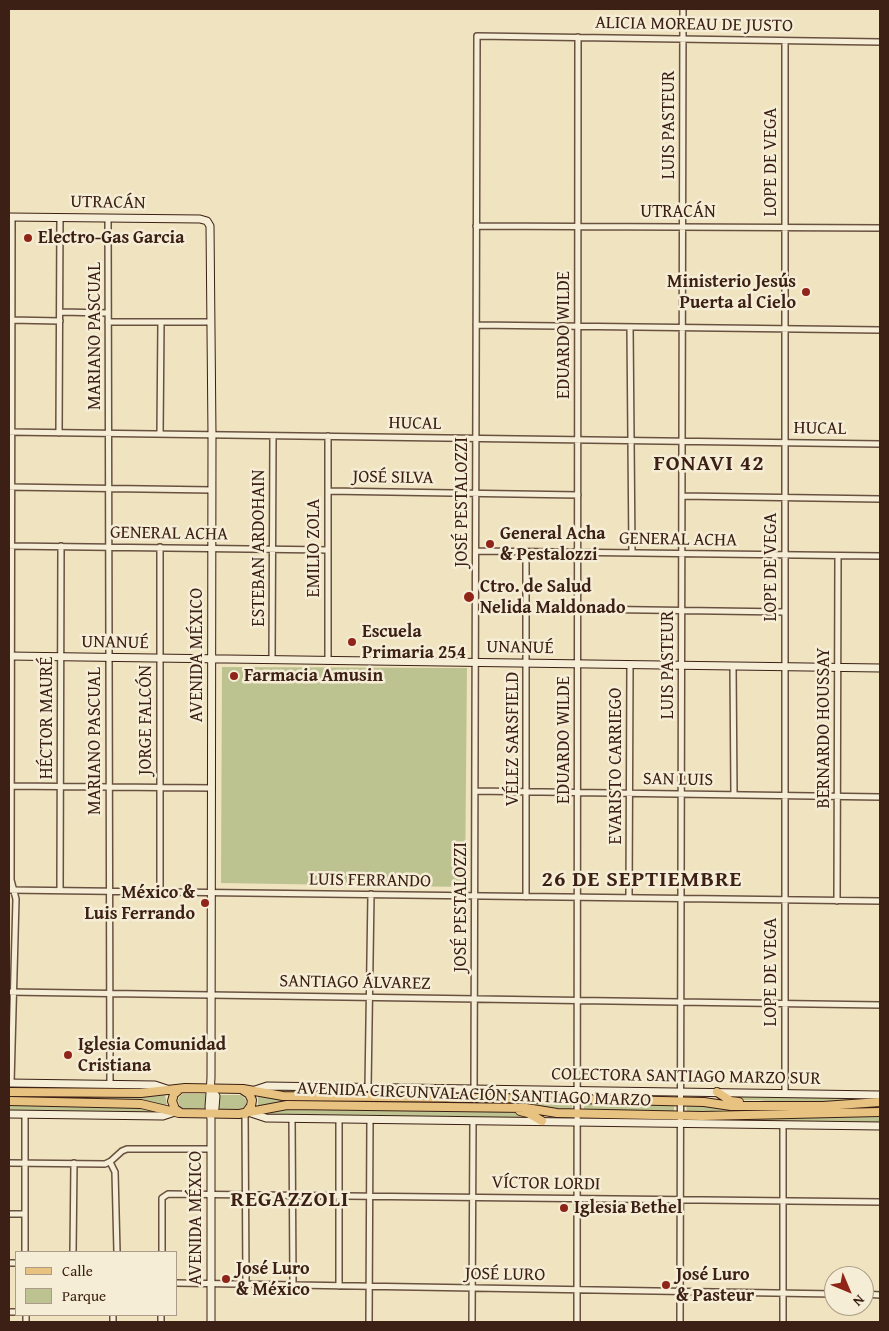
<!DOCTYPE html>
<meta charset="utf-8">
<style>
body{margin:0}
#map{position:relative;width:889px;height:1331px;overflow:hidden;background:#f0e3bf;font-family:"Gentium Book Plus",serif}
canvas{display:block}
.frame{position:absolute;inset:0;border:10px solid #3c2015;pointer-events:none}
.legend{position:absolute;left:15px;top:1251px;width:162px;height:65px;box-sizing:border-box;background:#f5edd5;border:1px solid #ab9b88;margin:0;padding:6px 9px;list-style:none;font-size:15px;color:#3c2015}
.legend li{display:flex;align-items:center;gap:10px;height:25px}
.legend b{width:25px;border:1px solid #ab9b88}
.north{position:absolute;left:824px;top:1266px;width:50px;height:50px;box-sizing:border-box;background:#f5edd5;border:1px solid #ab9b88;border-radius:50%;rotate:135deg;font-size:14px;font-weight:700;line-height:20px;text-align:center;color:#3c2015}
.north::after{content:'';display:block;margin:auto;width:18px;height:22px;background:#8f2418;clip-path:polygon(50% 0,100% 100%,50% 72%,0 100%)}
</style>
<div id="map">
<canvas width="889" height="1331"></canvas>
<div class="frame"></div>
<ul class="legend">
<li><b style="height:6px;background:#e8c280"></b>Calle</li>
<li><b style="height:14px;background:#bdc390"></b>Parque</li>
</ul>
<div class="north">N</div>
</div>
<script>
const c = document.querySelector('canvas').getContext('2d');
c.lineJoin = 'round';
function fillPath(path, color) { c.fillStyle = color; c.fill(path, 'evenodd'); }
const toPath = rows => new Path2D(rows.map(r => 'M' + r).join(''));
function strokePath(path, color, width, dash) { c.strokeStyle = color; c.lineWidth = width; c.lineCap = dash ? 'butt' : 'round'; c.setLineDash(dash || []); c.stroke(path); }
function write(font, color, halo, rows, align = 'center') {
  c.font = font + ' "Gentium Book Plus",serif'; c.lineWidth = 5; c.setLineDash([]); c.textBaseline = 'middle'; c.strokeStyle = halo; c.fillStyle = color; for (const [text, x, y, turn = 0] of rows) {
    c.save(); c.translate(x, y); c.rotate((+turn || 0) * Math.PI / 180); c.textAlign = isNaN(turn) ? turn : align; if (halo) c.strokeText(text, 0, 0); c.fillText(text, 0, 0); c.restore();
  }
}
const green = toPath([
 [222,667,467,668,465,887,221,883],
 [266,1089,556,1093,537,1095,287,1093],
 [183,1094,205,1094,206,1108,185,1109,180,1107,178,1100,180,1096],
 [9,1095,147,1096,165,1095,167,1104,165,1106,147,1102,9,1099],
 [220,1095,241,1095,246,1100,246,1105,244,1108,239,1109,219,1109,219,1096],
 [727,1095,880,1097,880,1099,822,1103,778,1103,759,1100,735,1100],
 [260,1096,283,1099,572,1103,572,1108,570,1110,549,1109,528,1105,260,1107,258,1105,258,1097],
 [584,1103,674,1104,674,1111,584,1110],
 [9,1104,137,1106,165,1113,9,1112],
 [688,1104,880,1106,880,1109,704,1113,687,1112,686,1105],
 [288,1108,471,1110,522,1113,533,1118,264,1115],
 [880,1115,880,1123,702,1120]
]);
const street = toPath([
 [108,218,110,1084],
 [476,226,880,228],
 [60,312,108,313],
 [10,320,60,321],
 [108,322,211,322],
 [476,325,880,330],
 [630,327,632,553],
 [9,432,880,444],
 [59,433,60,217],
 [160,434,161,322],
 [328,436,328,661],
 [9,487,212,490],
 [328,491,578,495],
 [682,496,880,499],
 [9,546,328,550],
 [476,551,880,556],
 [578,609,785,612],
 [272,660,273,436],
 [733,666,734,795],
 [9,786,212,788],
 [475,791,880,797],
 [9,890,880,901],
 [60,890,61,546],
 [160,892,160,547],
 [526,897,526,552],
 [629,898,630,665],
 [837,901,838,556],
 [9,992,880,1005],
 [11,1083,16,899,11,880,12,217],
 [368,1088,371,894],
 [474,1089,477,36,880,42],
 [785,1093,785,41],
 [245,1114,246,1284],
 [25,1115,25,1252],
 [292,1118,293,1285],
 [110,1162,115,1172,117,1252],
 [9,1163,105,1164,111,1161,122,1151,127,1149,211,1149],
 [9,1214,25,1214],
 [73,1252,74,1163],
 [162,1252,162,1198,168,1194,880,1202],
 [9,1263,16,1263],
 [176,1283,834,1294],
 [339,1286,339,1119],
 [864,1294,880,1295],
 [9,1312,16,1312],
 [26,1315,26,1322],
 [113,1315,113,1322],
 [161,1322,161,1315],
 [369,1322,370,1119],
 [472,1322,473,1121],
 [577,1322,578,37],
 [680,1322,683,9],
 [783,1322,783,1125]
]);
const secondary = toPath([
 [9,217,200,219,207,221,210,226,212,435,211,1078,209,1107,211,1119,211,1322],
 [9,656,880,668],
 [9,1083,155,1085,170,1090],
 [252,1091,267,1086,880,1095],
 [251,1113,266,1118,880,1126],
 [9,1114,163,1116,175,1112],
 [211,1114,215,1108,216,1096,211,1089]
]);
const primary = toPath([
 [180,1089,174,1094,172,1101,175,1109,181,1113],
 [243,1090,249,1094,252,1100,251,1106,245,1114],
 [9,1092,141,1093,185,1088,243,1089,283,1096,577,1099,704,1102,731,1106,823,1106,880,1102],
 [717,1092,731,1101,739,1102],
 [9,1101,141,1104,179,1113,239,1114,287,1105,526,1108,557,1113,702,1116,880,1112],
 [520,1111,528,1113,542,1121]
]);
const markers = [
 [28,238,5,"#8f2418"],
 [806,292,5,"#8f2418"],
 [490,544,5,"#8f2418"],
 [469,597,6,"#8f2418"],
 [352,642,5,"#8f2418"],
 [234,676,5,"#8f2418"],
 [205,903,5,"#8f2418"],
 [68,1055,5,"#8f2418"],
 [564,1208,5,"#8f2418"],
 [226,1279,5,"#8f2418"],
 [666,1285,5,"#8f2418"]
];
const streetNames = [
 ["ALICIA MOREAU DE JUSTO",694,25,1],
 ["LUIS PASTEUR",669,125,-90],
 ["LOPE DE VEGA",771,162,-90],
 ["UTRACÁN",108,203,1],
 ["UTRACÁN",678,212],
 ["EDUARDO WILDE",564,335,-90],
 ["MARIANO PASCUAL",95,336,-90],
 ["HUCAL",415,424,1],
 ["HUCAL",820,429,1],
 ["JOSÉ SILVA",393,478,1],
 ["JOSÉ PESTALOZZI",462,502,-90],
 ["GENERAL ACHA",169,534,1],
 ["GENERAL ACHA",678,540,1],
 ["ESTEBAN ARDOHAIN",259,548,-90],
 ["EMILIO ZOLA",314,548,-90],
 ["LOPE DE VEGA",771,567,-90],
 ["UNANUÉ",115,643,1],
 ["UNANUÉ",520,648,1],
 ["AVENIDA MÉXICO",197,655,-90],
 ["LUIS PASTEUR",668,665,-90],
 ["HÉCTOR MAURÉ",47,718,-90],
 ["JORGE FALCÓN",146,720,-90],
 ["BERNARDO HOUSSAY",824,728,-90],
 ["VÉLEZ SARSFIELD",513,739,-90],
 ["EDUARDO WILDE",564,740,-90],
 ["MARIANO PASCUAL",95,741,-90],
 ["EVARISTO CARRIEGO",616,766,-90],
 ["SAN LUIS",678,780,1],
 ["LUIS FERRANDO",370,881,1],
 ["JOSÉ PESTALOZZI",461,907,-90],
 ["LOPE DE VEGA",771,972,-90],
 ["SANTIAGO ÁLVAREZ",355,983,1],
 ["COLECTORA SANTIAGO MARZO SUR",686,1077,1],
 ["AVENIDA CIRCUNVALACIÓN SANTIAGO MARZO",474,1095,2],
 ["VÍCTOR LORDI",546,1184,1],
 ["AVENIDA MÉXICO",196,1218,-90],
 ["JOSÉ LURO",505,1275,1]
];
const poiNames = [
 ["Electro-Gas Garcia",38,238],
 ["Ministerio Jesús",796,282,"right"],
 ["Puerta al Cielo",796,303,"right"],
 ["General Acha",500,534],
 ["& Pestalozzi",500,555],
 ["Ctro. de Salud",480,587],
 ["Nelida Maldonado",480,608],
 ["Escuela",362,632],
 ["Primaria 254",362,653],
 ["Farmacia Amusin",244,676],
 ["México &",195,893,"right"],
 ["Luis Ferrando",195,914,"right"],
 ["Iglesia Comunidad",78,1045],
 ["Cristiana",78,1066],
 ["Iglesia Bethel",574,1208],
 ["José Luro",236,1269],
 ["& México",236,1290],
 ["José Luro",676,1275],
 ["& Pasteur",676,1296]
];
const districtNames = [
 ["FONAVI 42",709,464],
 ["26 DE SEPTIEMBRE",642,880],
 ["REGAZZOLI",290,1200]
];
fillPath(green, '#bdc390');
strokePath(street, '#695140', 8);
strokePath(secondary, '#3c2015', 9);
strokePath(primary, '#3c2015', 10);
strokePath(street, '#f5edd5', 5);
strokePath(secondary, '#f5edd5', 7);
strokePath(primary, '#e8c280', 8);
for (const [x, y, r, color] of markers) { const dot = new Path2D(); dot.arc(x, y, r, 0, 2 * Math.PI); c.fillStyle = color; c.fill(dot); strokePath(dot, '#f5edd5', 2); }
write('18px', '#3c2015', '#f5edd5', streetNames);
write('bold 18px', '#3c2015', '#f5edd5', poiNames, 'left');
c.letterSpacing = '1px';
write('bold 22px', '#3c2015', '#f5edd5', districtNames);
c.letterSpacing = '0px';
</script>
